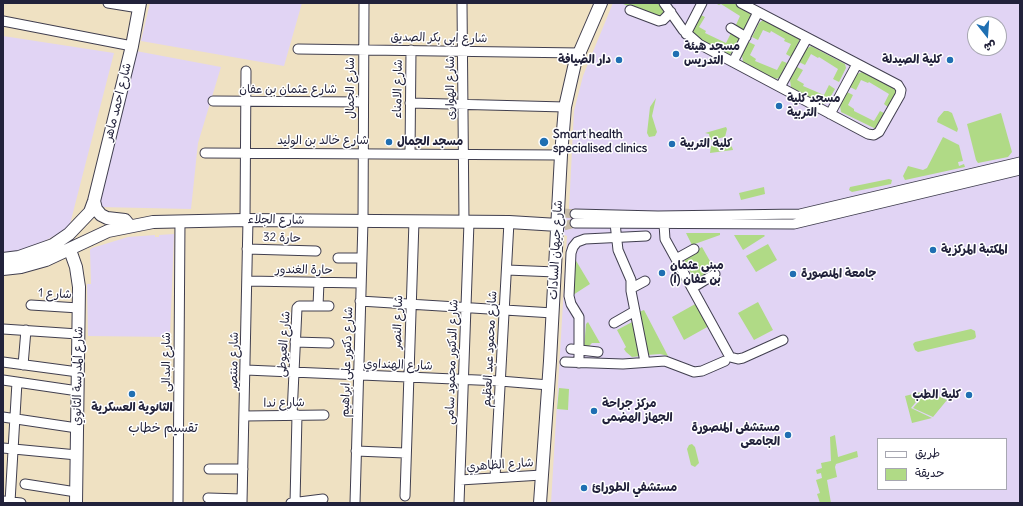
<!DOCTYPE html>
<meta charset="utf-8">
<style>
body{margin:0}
#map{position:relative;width:1023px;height:506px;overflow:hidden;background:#efe1c2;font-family:Delius,"Playpen Sans Arabic",sans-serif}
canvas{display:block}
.frame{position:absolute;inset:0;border:4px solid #22223b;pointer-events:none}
.legend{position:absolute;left:877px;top:438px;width:130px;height:52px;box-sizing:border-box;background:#fff;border:1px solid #a7a7b1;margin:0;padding:5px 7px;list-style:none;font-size:12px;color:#22223b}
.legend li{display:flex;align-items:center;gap:8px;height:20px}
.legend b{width:20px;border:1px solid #a7a7b1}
.north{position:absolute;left:967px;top:16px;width:40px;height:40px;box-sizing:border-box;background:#fff;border:1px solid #a7a7b1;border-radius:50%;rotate:163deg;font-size:11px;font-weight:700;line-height:16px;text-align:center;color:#22223b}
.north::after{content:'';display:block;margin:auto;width:14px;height:18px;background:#1f6fb2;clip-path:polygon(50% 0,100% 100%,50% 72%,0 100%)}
</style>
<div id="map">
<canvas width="1023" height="506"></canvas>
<div class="frame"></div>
<ul class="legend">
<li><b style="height:5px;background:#fff"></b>طريق</li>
<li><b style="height:11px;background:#b0da86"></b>حديقة</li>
</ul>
<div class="north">ش</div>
</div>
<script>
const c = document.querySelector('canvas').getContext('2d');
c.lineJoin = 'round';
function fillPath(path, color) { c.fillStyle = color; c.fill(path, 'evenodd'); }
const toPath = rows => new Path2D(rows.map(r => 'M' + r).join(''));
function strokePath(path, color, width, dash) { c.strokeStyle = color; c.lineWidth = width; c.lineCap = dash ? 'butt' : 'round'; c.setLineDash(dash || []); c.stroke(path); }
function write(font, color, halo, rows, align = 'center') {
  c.font = font + ' Delius,"Playpen Sans Arabic",sans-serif'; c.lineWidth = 3; c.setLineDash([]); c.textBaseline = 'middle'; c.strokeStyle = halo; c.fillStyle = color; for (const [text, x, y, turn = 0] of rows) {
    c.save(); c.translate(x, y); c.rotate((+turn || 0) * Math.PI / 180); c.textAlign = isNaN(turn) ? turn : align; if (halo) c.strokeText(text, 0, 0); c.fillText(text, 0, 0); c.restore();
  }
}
const built = toPath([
 [150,3,302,3,284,66,141,41],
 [613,3,1020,3,1020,503,551,503,567,236,564,235,564,210,569,209,574,111,583,76],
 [975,24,999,24,999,48,975,48],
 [878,439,1006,439,1006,489,878,489],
 [3,36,114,53,69,228,15,257,3,256],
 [136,51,221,67,198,143,191,209,99,207],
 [174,234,170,337,88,336,87,284,91,284,90,250,92,248,128,237,155,235,155,237,159,237,159,235]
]);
const green = toPath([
 [621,3,658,3,665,14,657,19],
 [715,3,734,3,750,12,751,16,743,31,735,27,740,16,721,4,719,5],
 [699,14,705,17,699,27,706,31,705,33,726,43,731,33,740,37,730,55,728,56,694,38,691,30],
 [763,20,799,39,799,41,791,57,786,54,791,44,784,41,785,39,771,31,770,33,763,30,758,40,752,37,759,23],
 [749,42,755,45,750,55,756,59,755,61,777,70,782,61,787,63,779,78,775,79,743,62,742,55],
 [811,46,845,64,846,68,839,82,833,79,838,69,819,57,818,58,811,54,805,65,799,62,806,49],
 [797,67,803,70,797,80,804,84,803,86,824,95,829,85,835,89,827,103,822,104,791,87,790,80],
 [862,72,897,90,889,108,884,104,889,94,869,82,868,83,861,80,856,90,850,87,857,74],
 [847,92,853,95,848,105,854,109,854,111,874,121,880,111,886,114,876,129,841,112,840,106],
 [656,98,652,116,657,132,655,136,649,137,647,133,650,107],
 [944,111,948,111,952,113,958,129,957,132,937,122,938,118],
 [1001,113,1012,152,1008,157,978,163,976,160,967,124],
 [726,127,727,129,725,137,710,140,709,134,705,133],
 [943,137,959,145,963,161,958,162,959,166,964,164,965,167,905,180,903,176,908,166,923,170,927,168],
 [726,142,732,147,733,150,710,153,711,146],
 [889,179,892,180,891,184,852,192,849,190,850,187],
 [764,187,765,194,741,200,739,193],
 [686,233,720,233,720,235,692,245],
 [734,235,764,235,765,236,743,250],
 [768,244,777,260,756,272,746,256],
 [702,247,715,270,695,281,683,258],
 [575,259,590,284,573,295],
 [758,302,773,330,754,340,738,313],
 [697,303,709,326,684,340,672,317],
 [644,310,668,356,660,354,647,355,639,312],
 [634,321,641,356,632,357,626,352,624,349,626,347,617,330],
 [588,322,600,343,592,343,587,348,584,348,586,324],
 [971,329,975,331,976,337,974,339,918,352,915,350,913,344,915,342],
 [559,388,569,389,568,410,557,409],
 [925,391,911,408,932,418,912,423,905,396],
 [929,392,947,400,933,417,913,408,926,393],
 [835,435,838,457,857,451,858,457,836,464,835,467,837,477,827,480,831,503,820,503,817,494,820,493,816,480,822,478,821,473,817,474,816,470,822,468,821,463,831,461,830,437],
 [692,444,695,447,699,463,695,467,691,465,687,449,689,445]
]);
const streetTunnel = toPath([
 [564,213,575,214],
 [564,226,575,223]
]);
const street = toPath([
 [108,3,139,8],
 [462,3,464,222],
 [664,3,683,30,699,44,868,134,874,135,879,132,900,95,901,90,898,85,741,3],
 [630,10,659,21,663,20,671,12],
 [3,21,132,46],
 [731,28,746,37],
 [686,34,702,3],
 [298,49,579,53],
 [733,62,758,12],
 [780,87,807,38],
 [213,101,363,102],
 [410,103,565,107],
 [830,114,857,64],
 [205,153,561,155],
 [410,154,411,50],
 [575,214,658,216,800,214,1020,162],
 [245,220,246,71],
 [575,223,794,224,1020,170],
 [615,223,618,250,631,280,631,291,645,362],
 [664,224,665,239,730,357,738,359,743,358,783,340],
 [247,249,316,251],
 [338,258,362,258],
 [676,259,694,249],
 [507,270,556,272],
 [247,281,361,283],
 [632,288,645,281],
 [692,288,715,274],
 [360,301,553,313],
 [31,305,79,308],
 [318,306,319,282],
 [614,323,635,311],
 [3,329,78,334],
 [295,342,329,343],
 [571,349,598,352],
 [3,362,78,372],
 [565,362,623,364,665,361,694,372,702,371,725,361],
 [579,363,579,317,571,304,569,296,571,253,573,247,577,242,585,239,646,236],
 [23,365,26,330],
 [246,370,500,381,549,385],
 [3,380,78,391],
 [292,415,297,308,299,306,329,306],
 [245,416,324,415],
 [3,417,77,428],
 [3,448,77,455],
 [356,451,405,453],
 [209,469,243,469],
 [495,478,509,222],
 [460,480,542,475],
 [25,484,76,492],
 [405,496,414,221],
 [208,498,242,499],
 [3,501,21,503],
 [10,502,17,382],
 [178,503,180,221],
 [242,503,248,220],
 [291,503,323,499],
 [295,503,297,415],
 [355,503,363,221,364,3],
 [459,503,469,222]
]);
const secondary = toPath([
 [94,201,96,209,101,215,107,218,125,220,129,225],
 [70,250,76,267,79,287,76,503],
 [3,259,19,257,53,245,69,234,90,212,94,201,132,46,140,3],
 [3,269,21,267,46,260,108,231,153,222,245,220,509,222,558,225],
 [540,503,550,361,561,155,565,107,575,63,601,3]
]);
const markers = [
 [676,54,4,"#1f6fb2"],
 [619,60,4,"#1f6fb2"],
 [950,60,4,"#1f6fb2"],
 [779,106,4,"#1f6fb2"],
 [389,142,4,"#1f6fb2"],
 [544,142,5,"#1f6fb2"],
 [672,144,4,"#1f6fb2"],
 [933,250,4,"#1f6fb2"],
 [662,273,4,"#1f6fb2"],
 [793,274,4,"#1f6fb2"],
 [132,394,4,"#1f6fb2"],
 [969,395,4,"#1f6fb2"],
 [594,411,4,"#1f6fb2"],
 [788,435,4,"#1f6fb2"],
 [584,488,4,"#1f6fb2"]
];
const streetNames = [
 ["شارع ابى بكر الصديق",439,38,1],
 ["شارع الجمال",351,88,-90],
 ["شارع الهوارى",451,88,-90],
 ["شارع الامناء",398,89,-89],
 ["شارع عثمان بن عفان",288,90],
 ["شارع احمد ماهر",118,102,-76],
 ["شارع خالد بن الوليد",323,141],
 ["شارع الجلاء",276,220,1],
 ["حارة 32",282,238,2],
 ["شارع جيهان السادات",556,250,-87],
 ["حارة الغندور",304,270,1],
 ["شارع 1",55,294,3],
 ["شارع النصر",398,322,-88],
 ["شارع العيوطى",284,344,-86],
 ["شارع محمود عبد العظيم",490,349,-87],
 ["شارع منتصر",234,361,-89],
 ["شارع البدالى",167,362,-90],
 ["شارع دكتور على ابراهيم",347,362,-88],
 ["شارع الدكتور محمود سامى",452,362,-88],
 ["شارع الهنداوي",398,365,2],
 ["شارع المدرسة الثانوي",78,376,-89],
 ["شارع ندا",284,403,-1],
 ["شارع الظاهري",500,465,-4]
];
const poiNames = [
 ["مسجد هيئة",684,47],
 ["التدريس",684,61],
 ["دار الضيافة",611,60,"right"],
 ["كلية الصيدلة",942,60,"right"],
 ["مسجد كلية",787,99],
 ["التربية",787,113],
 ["Smart health",553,135],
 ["specialised clinics",553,149],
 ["مسجد الجمال",397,142],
 ["كلية التربية",680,144],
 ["المكتبة المركزية",941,250],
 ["مبنى عثمان",670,266],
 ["بن عفان (أ)",670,280],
 ["جامعة المنصورة",801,274],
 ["كلية الطب",961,395,"right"],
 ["مركز جراحة",602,404],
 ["الجهاز الهضمى",602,418],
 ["الثانوية العسكرية",132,408,"center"],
 ["مستشفى المنصورة",780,428,"right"],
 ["الجامعى",780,442,"right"],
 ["مستشفي الطورائ",592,488]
];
const neighbourhoodNames = [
 ["تقسيم خطاب",163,428]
];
fillPath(built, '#e1d4f4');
fillPath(green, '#b0da86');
strokePath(streetTunnel, '#c6bba7', 9, [9, 4.5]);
strokePath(street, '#413f4f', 11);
strokePath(secondary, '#413f4f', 14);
strokePath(street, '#fff', 9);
strokePath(secondary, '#fff', 12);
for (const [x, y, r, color] of markers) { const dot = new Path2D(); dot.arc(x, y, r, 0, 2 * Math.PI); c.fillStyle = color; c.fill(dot); strokePath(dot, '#fff', 1.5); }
write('12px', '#22223b', '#fff', streetNames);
write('bold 12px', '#22223b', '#fff', poiNames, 'left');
write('13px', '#22223b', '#fff', neighbourhoodNames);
</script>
